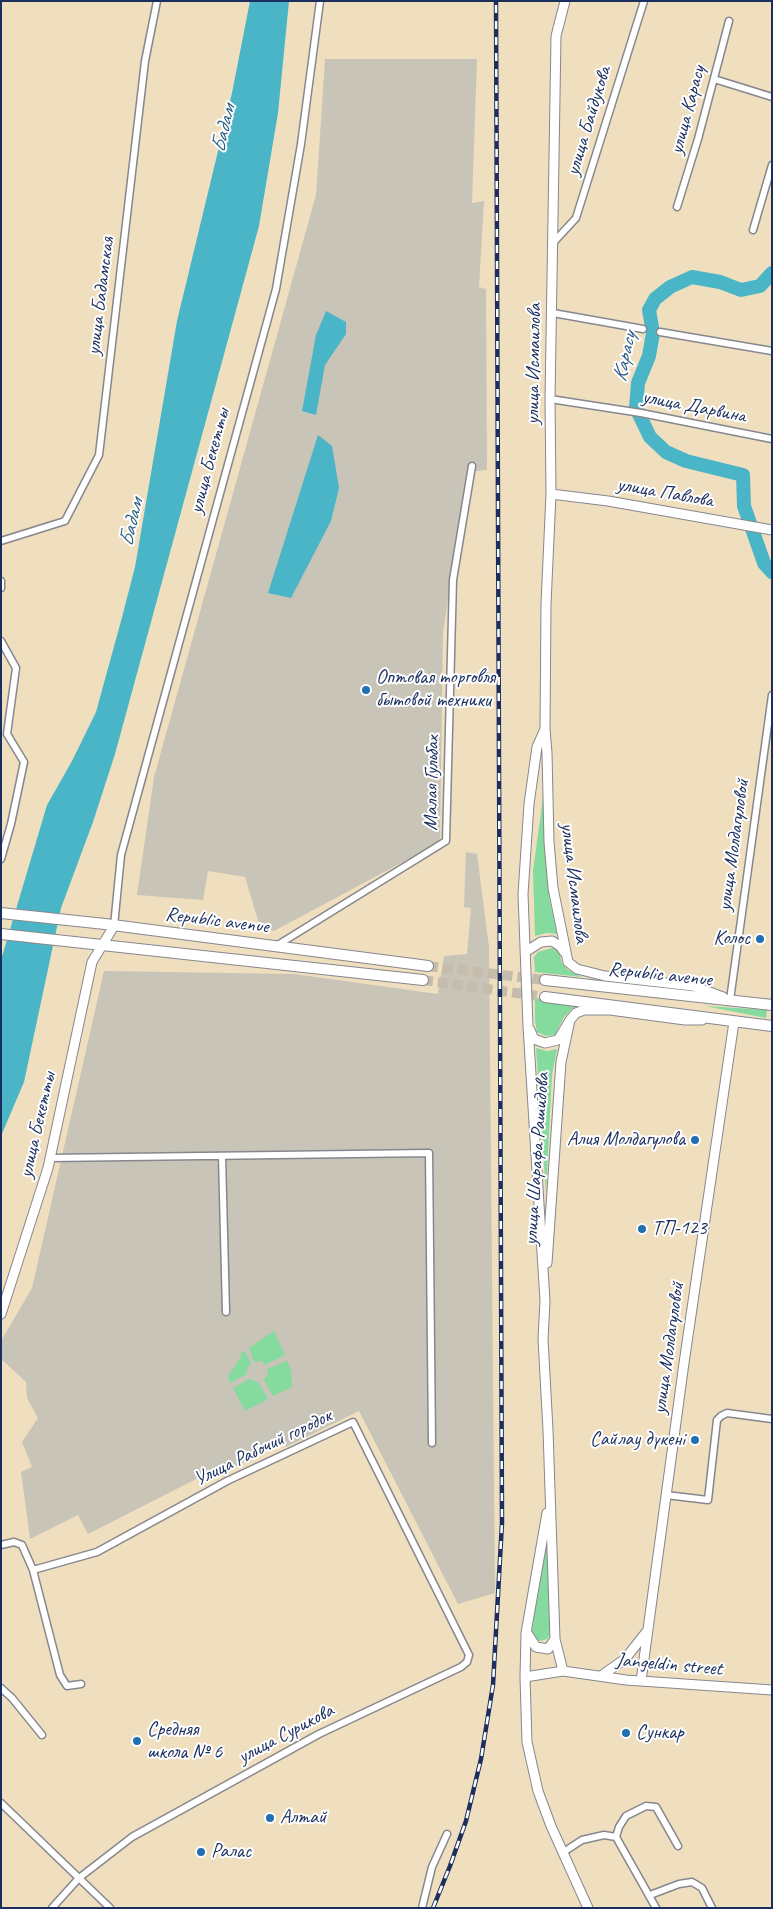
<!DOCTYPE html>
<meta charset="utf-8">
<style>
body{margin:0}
#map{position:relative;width:773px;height:1909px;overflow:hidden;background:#f0dfbf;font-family:Caveat,sans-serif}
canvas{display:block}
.frame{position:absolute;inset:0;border:2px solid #1b2f5e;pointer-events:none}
</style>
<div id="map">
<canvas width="773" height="1909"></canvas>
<div class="frame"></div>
</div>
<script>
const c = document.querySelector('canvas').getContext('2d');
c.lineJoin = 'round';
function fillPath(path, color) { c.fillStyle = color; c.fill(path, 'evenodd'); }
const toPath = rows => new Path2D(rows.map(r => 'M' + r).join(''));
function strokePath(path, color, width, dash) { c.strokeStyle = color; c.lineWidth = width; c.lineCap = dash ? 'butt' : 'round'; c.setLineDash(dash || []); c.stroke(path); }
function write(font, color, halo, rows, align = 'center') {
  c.font = font + ' Caveat,sans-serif'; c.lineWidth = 4; c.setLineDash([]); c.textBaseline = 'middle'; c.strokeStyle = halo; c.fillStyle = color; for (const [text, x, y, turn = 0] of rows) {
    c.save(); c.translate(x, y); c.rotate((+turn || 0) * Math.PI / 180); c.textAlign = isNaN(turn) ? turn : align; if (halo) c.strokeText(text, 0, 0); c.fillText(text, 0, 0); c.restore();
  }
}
const industrial = toPath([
 [325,59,477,59,472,203,484,201,479,287,486,289,487,470,467,472,443,633,440,842,274,931,260,927,245,877,208,871,203,900,137,895,154,777,316,195],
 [466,852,477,854,489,947,495,1593,458,1604,359,1411,286,1447,280,1436,246,1454,248,1460,207,1481,204,1475,88,1534,78,1515,30,1539,21,1472,32,1467,22,1442,38,1418,27,1398,26,1382,1,1359,1,1341,32,1288,104,971,294,974,438,994,444,956,467,954,471,908,464,907]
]);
const green = toPath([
 [547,768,549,897,557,934,546,933,535,936,533,871],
 [552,948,559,952,562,963,568,970,582,977,535,972,534,957,538,952],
 [535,998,592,1004,573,1008,564,1017,555,1035,546,1036,537,1032,535,1021],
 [705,1006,767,1010,766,1018],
 [536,1048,547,1051,557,1049,552,1075,546,1194],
 [274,1331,285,1355,265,1365,261,1361,254,1362,249,1348],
 [244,1351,251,1363,246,1371,247,1374,230,1383,228,1376,241,1357,241,1353],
 [287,1361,291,1370,292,1387,273,1396,264,1380,268,1374,267,1369],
 [249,1379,258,1382,268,1399,245,1411,233,1388],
 [547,1525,551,1633,547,1639,541,1641,536,1640,532,1632]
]);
const water = toPath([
 [250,1,289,1,278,113,259,226,115,754,93,822,61,908,24,1082,1,1136,1,960,47,805,72,761,96,712,121,621,135,567,177,321,232,93],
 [326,311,346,322,346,334,325,365,316,415,302,411,316,335],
 [318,435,332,446,339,488,331,521,291,598,268,593]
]);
const river = toPath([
 [772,273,760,286,741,290,720,282,692,277,670,287,655,299,649,310,653,333,649,356,638,383,636,408,650,437,666,452,686,461,743,475,744,506,764,563,772,572]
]);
const primaryTunnel = toPath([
 [428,966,545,980],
 [423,980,545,997]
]);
const street = toPath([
 [714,79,772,97],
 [677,207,698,139,729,21],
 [753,230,772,165],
 [553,243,576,218,644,1],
 [553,313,643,329],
 [660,332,772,351],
 [550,399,641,413,772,439],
 [1,541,65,521,99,455,145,61,157,1],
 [1,581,1,588],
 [1,641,16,668,7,734,24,762,11,824,1,859],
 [114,926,121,855,276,289,301,144,320,1],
 [276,946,446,841,453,580,472,466],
 [730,1000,772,695],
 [222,1156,226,1312],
 [50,1158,429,1153,432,1443],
 [666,1495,708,1500,717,1420,721,1416,727,1413,772,1419],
 [1,1545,14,1542,22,1545,33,1570,60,1675,67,1686,81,1684],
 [33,1570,97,1552,227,1481,353,1422,469,1655,467,1662,461,1667,319,1734,132,1837,79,1878,52,1908],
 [1,1688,12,1698,42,1735],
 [1,1803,110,1908],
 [616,1837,619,1827,626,1816,646,1806,656,1807,678,1846],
 [562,1853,582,1840,604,1835,616,1837,656,1908],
 [650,1895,679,1884,692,1882,702,1888,712,1908],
 [422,1908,432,1867,447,1834]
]);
const secondary = toPath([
 [565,1,556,36,550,399,551,494,546,604,545,729,547,753,549,842,553,888,568,962,577,969,605,976,693,986,723,997],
 [551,494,608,501,772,530],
 [545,729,537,747,529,804,523,894,528,1026,545,1301,543,1339,548,1430,555,1639,563,1671],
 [525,952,541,942,552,941,560,946,565,953],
 [530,1030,534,1039,545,1043,558,1040,570,1020,576,1013,584,1010,610,1010,685,1020,702,1020],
 [547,1263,561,1062,570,1020],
 [1,1314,48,1168,92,962,114,926],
 [547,1513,526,1633,525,1677,527,1742,538,1791,551,1826,588,1908],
 [527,1633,536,1647,548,1649,555,1639],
 [601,1676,625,1659,648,1630],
 [525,1677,563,1671,626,1680,772,1690],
 [641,1681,684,1363,734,1022]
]);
const primary = toPath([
 [1,913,105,924,428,966],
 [1,934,423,980],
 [545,980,772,1005],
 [545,997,772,1026]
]);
const rail = toPath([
 [433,1908,450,1866,466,1821,481,1759,493,1685,502,1523,496,1]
]);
const markers = [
 [366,690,5,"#1f6fb2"],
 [760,939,5,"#1f6fb2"],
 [695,1140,5,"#1f6fb2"],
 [642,1229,5,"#1f6fb2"],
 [695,1440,5,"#1f6fb2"],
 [626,1733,5,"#1f6fb2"],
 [137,1741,5,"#1f6fb2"],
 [270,1818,5,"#1f6fb2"],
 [201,1852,5,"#1f6fb2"]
];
const streetNames = [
 ["улица Карасу",688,110,-75],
 ["улица Байдукова",589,121,-73],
 ["улица Бадамская",101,296,-83],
 ["улица Исмаилова",534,364,-89],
 ["улица Дарвина",694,407,11],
 ["улица Бекетты",210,461,-75],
 ["улица Павлова",665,493,10],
 ["Малая Гульбах",432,783,-89],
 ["улица Молдагуловой",734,845,-82],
 ["улица Исмаилова",574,883,83],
 ["Republic avenue",217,921,7],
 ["Republic avenue",660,975,6],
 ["улица Бекетты",38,1125,-77],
 ["улица Шарафа Рашидова",537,1159,-86],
 ["улица Молдагуловой",669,1348,-82],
 ["Улица Рабочий городок",263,1448,-26],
 ["Jangeldin street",669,1665,5],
 ["улица Сурикова",286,1734,-28]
];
const poiNames = [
 ["Оптовая торговля",376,678],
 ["бытовой техники",376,701],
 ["Колос",750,939,"right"],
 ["Алия Молдагулова",685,1140,"right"],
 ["ТП-123",652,1229],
 ["Сайлау дүкені",685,1440,"right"],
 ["Средняя",147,1730],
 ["школа № 6",147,1753],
 ["Сункар",636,1733],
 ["Алтай",280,1818],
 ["Ралас",211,1852]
];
const waterNames = [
 ["Бадам",224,129,-77],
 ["Карасу",625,357,-78],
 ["Бадам",132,523,-77]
];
fillPath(industrial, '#c8c4b8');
fillPath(green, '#85da9d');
fillPath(water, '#4ab5c7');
strokePath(river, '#4ab5c7', 14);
strokePath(primaryTunnel, '#c5bcac', 10, [10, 5]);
strokePath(street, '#86878e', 9);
strokePath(secondary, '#86878e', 11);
strokePath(primary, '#86878e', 12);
strokePath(street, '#fff', 6);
strokePath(secondary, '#fff', 9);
strokePath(primary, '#fff', 10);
strokePath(rail, '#1b2f5e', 4.5);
strokePath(rail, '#fff', 2.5, [8]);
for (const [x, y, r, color] of markers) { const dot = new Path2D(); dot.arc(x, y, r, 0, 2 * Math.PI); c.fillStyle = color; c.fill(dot); strokePath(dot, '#fff', 2); }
write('20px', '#1b2f5e', '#fff', streetNames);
write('20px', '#1b2f5e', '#fff', poiNames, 'left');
write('italic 21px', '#2b5e83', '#fff', waterNames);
</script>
